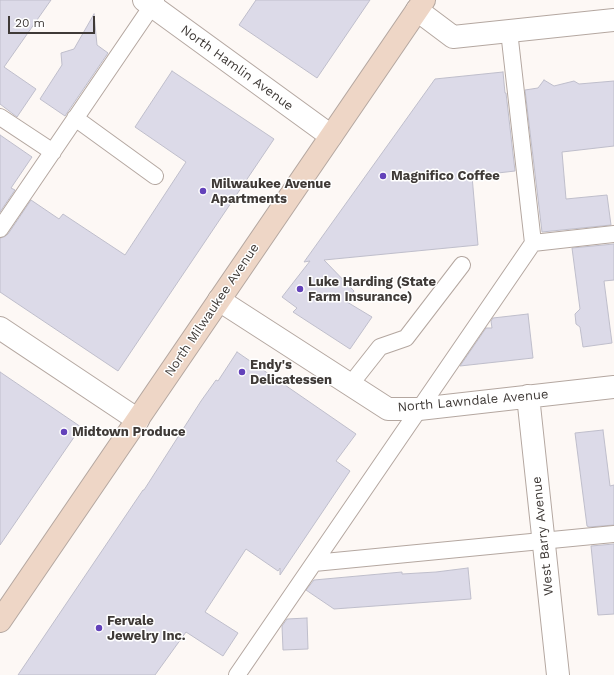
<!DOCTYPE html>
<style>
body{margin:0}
#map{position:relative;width:614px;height:675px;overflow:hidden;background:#fdf8f5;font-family:"Work Sans",sans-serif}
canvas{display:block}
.scale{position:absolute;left:8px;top:16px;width:87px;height:18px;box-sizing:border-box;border:2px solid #3f3a37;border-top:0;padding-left:5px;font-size:12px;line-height:14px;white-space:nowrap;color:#3f3a37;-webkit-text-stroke:3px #fff;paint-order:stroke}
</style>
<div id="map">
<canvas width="614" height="675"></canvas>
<div class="scale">20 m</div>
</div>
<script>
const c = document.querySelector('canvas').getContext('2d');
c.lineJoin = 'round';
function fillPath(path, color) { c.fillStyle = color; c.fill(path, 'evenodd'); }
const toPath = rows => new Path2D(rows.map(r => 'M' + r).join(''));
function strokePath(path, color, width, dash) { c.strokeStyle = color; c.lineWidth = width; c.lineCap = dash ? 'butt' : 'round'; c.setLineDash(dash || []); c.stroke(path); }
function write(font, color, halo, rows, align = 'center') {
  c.font = font + ' "Work Sans",sans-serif'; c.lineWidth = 3; c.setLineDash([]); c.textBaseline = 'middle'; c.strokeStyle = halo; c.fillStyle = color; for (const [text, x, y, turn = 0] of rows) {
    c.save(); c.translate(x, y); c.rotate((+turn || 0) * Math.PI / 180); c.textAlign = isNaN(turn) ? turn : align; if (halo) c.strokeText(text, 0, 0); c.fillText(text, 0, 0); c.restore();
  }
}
const building = toPath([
 [0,0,51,0,4,67,36,89,17,117,0,104,0,0],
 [256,0,370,0,317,78,239,25,256,0],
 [94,14,97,45,108,53,65,116,40,99,62,65,61,53,74,49,94,14],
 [172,71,274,139,118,371,0,292,0,238,4,237,8,234,31,200,59,219,63,214,125,255,186,162,135,127,172,71],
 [503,72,505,93,506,93,515,171,472,176,478,245,324,260,354,291,347,302,372,317,350,349,293,312,297,308,282,297,310,261,304,262,435,79,503,72],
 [544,80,554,86,574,81,579,84,614,81,614,146,562,152,566,199,607,195,611,225,542,232,525,90,538,88,544,80],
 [0,135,32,157,11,188,15,190,0,212,0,135],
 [614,244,614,280,604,281,612,343,583,347,580,327,576,324,575,314,580,309,572,248,614,244],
 [528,314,533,358,460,366,486,328,492,328,491,321,493,318,528,314],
 [237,352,356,434,336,461,350,471,280,575,280,568,278,571,246,549,205,612,238,633,223,656,186,632,155,675,18,675,143,490,144,490,201,401,216,380,218,381,237,352],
 [0,372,81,427,0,545,0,372],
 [603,430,610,486,614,485,614,525,589,527,587,526,575,433,603,430],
 [614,544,614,614,598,615,591,546,614,544],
 [468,568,471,599,334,609,306,590,314,580,402,572,402,574,436,572,468,568],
 [307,618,308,649,283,650,282,626,287,619,307,618]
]);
const service = toPath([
 [0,117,53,152],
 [75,118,155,176],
 [0,229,156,0],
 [533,243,614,234],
 [350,385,380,347,406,338,462,265],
 [314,563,614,534],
 [237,675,533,243,509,31]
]);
const minor = toPath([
 [144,0,331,136],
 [417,10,453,37,614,20],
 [219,300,388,409,419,409,614,387],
 [0,328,138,420],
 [528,396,558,675]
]);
const secondary = toPath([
 [0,621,424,0]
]);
const markers = [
 [383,176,4,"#6342ba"],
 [203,191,4,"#6342ba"],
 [300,289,4,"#6342ba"],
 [242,372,4,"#6342ba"],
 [64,432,4,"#6342ba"],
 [99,628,4,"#6342ba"]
];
const streetNames = [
 ["North Hamlin Avenue",237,68,36],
 ["North Milwaukee Avenue",212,310,-56],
 ["North Lawndale Avenue",473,401,-5],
 ["West Barry Avenue",543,536,-96]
];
const poiNames = [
 ["Magnifico Coffee",391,176],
 ["Milwaukee Avenue",211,184],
 ["Apartments",211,199],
 ["Luke Harding (State",308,282],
 ["Farm Insurance)",308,297],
 ["Endy's",250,365],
 ["Delicatessen",250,380],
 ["Midtown Produce",72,432],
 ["Fervale",107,621],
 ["Jewelry Inc.",107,636]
];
fillPath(building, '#dcdae8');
strokePath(building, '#bfbecb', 1);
strokePath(service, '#b4a7a0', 18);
strokePath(minor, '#b4a7a0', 24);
strokePath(secondary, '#b4a7a0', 24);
strokePath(service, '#fff', 16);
strokePath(minor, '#fff', 22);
strokePath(secondary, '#eed6c6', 22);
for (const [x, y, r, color] of markers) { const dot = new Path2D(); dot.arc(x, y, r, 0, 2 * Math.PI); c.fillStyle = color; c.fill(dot); strokePath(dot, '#fff', 1.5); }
write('13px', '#3f3a37', '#fff', streetNames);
write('bold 13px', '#3f3a37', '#fff', poiNames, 'left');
</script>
